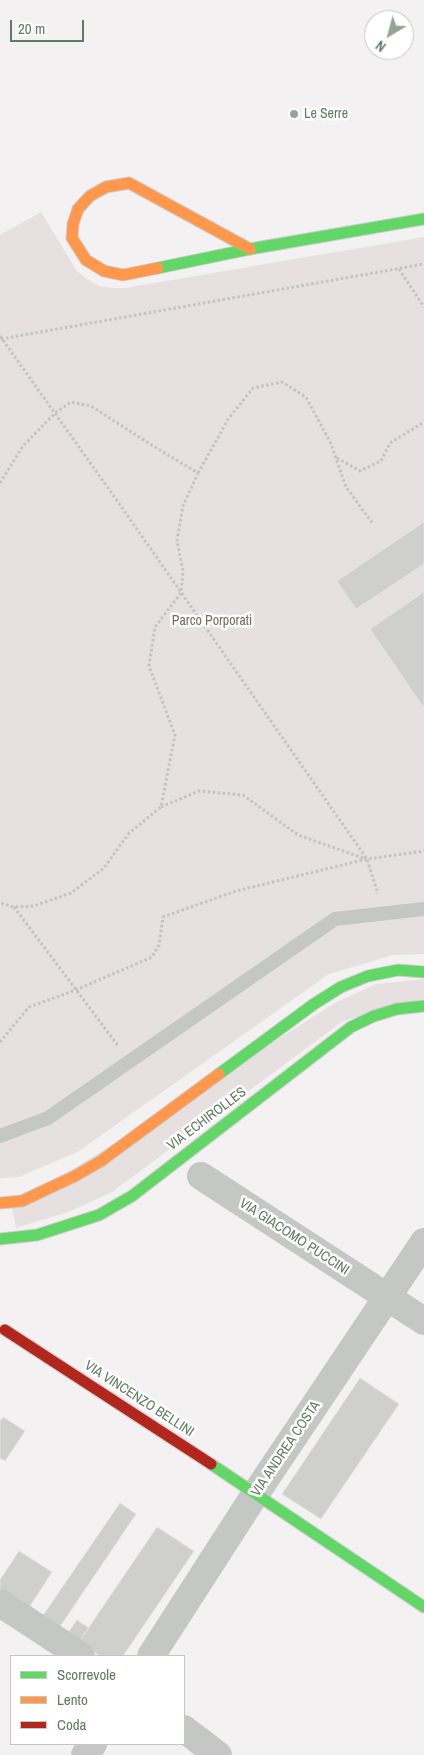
<!DOCTYPE html>
<style>
body{margin:0}
#map{position:relative;width:424px;height:1755px;overflow:hidden;background:#f3f1f2;font-family:"Archivo Narrow",sans-serif}
canvas{display:block}
.legend{position:absolute;left:10px;top:1655px;width:175px;height:90px;box-sizing:border-box;background:#fff;border:1px solid #bfcabf;margin:0;padding:6px 9px;list-style:none;font-size:15px;color:#5f7b60}
.legend li{display:flex;align-items:center;gap:10px;height:25px}
.legend b{width:25px;border:1px solid #bfcabf}
.north{position:absolute;left:364px;top:10px;width:50px;height:50px;box-sizing:border-box;background:#fff;border:1px solid #bfcabf;border-radius:50%;rotate:217deg;font-size:14px;font-weight:700;line-height:20px;text-align:center;color:#5f7b60}
.north::after{content:'';display:block;margin:auto;width:18px;height:22px;background:#93a493;clip-path:polygon(50% 0,100% 100%,50% 72%,0 100%)}
.scale{position:absolute;left:10px;top:20px;width:74px;height:22px;box-sizing:border-box;border:2px solid #5f7b60;border-top:0;padding-left:6px;font-size:15px;line-height:18px;white-space:nowrap;color:#5f7b60;-webkit-text-stroke:4px #fff;paint-order:stroke}
</style>
<div id="map">
<canvas width="424" height="1755"></canvas>
<ul class="legend">
<li><b style="height:6px;background:#63d668"></b>Scorrevole</li>
<li><b style="height:6px;background:#ff974d"></b>Lento</li>
<li><b style="height:6px;background:#b3261e"></b>Coda</li>
</ul>
<div class="north">N</div>
<div class="scale">20 m</div>
</div>
<script>
const c = document.querySelector('canvas').getContext('2d');
c.lineJoin = 'round';
function fillPath(path, color) { c.fillStyle = color; c.fill(path, 'evenodd'); }
const toPath = rows => new Path2D(rows.map(r => 'M' + r).join(''));
function strokePath(path, color, width, dash) { c.strokeStyle = color; c.lineWidth = width; c.lineCap = dash ? 'butt' : 'round'; c.setLineDash(dash || []); c.stroke(path); }
function write(font, color, halo, rows, align = 'center') {
  c.font = font + ' "Archivo Narrow",sans-serif'; c.lineWidth = 5; c.setLineDash([]); c.textBaseline = 'middle'; c.strokeStyle = halo; c.fillStyle = color; for (const [text, x, y, turn = 0] of rows) {
    c.save(); c.translate(x, y); c.rotate((+turn || 0) * Math.PI / 180); c.textAlign = isNaN(turn) ? turn : align; if (halo) c.strokeText(text, 0, 0); c.fillText(text, 0, 0); c.restore();
  }
}
const green = toPath([
 [41,212,77,271,87,279,99,286,112,288,125,288,424,237,424,954,393,955,329,974,79,1151,19,1177,0,1178,0,235],
 [424,979,424,999,343,1021,112,1192,71,1211,16,1228,12,1208,335,1003,376,984]
]);
const building = toPath([
 [424,522,424,564,356,609,337,581,424,522],
 [424,592,424,708,370,629,424,592],
 [360,1378,399,1404,321,1519,282,1494,360,1378],
 [3,1417,25,1431,5,1461,0,1458,0,1421,3,1417],
 [120,1503,136,1514,59,1628,42,1617,120,1503],
 [157,1527,194,1551,123,1656,100,1656,79,1642,157,1527],
 [19,1551,52,1572,28,1609,0,1591,0,1580,19,1551],
 [77,1620,89,1628,79,1642,67,1634,77,1620]
]);
const path = toPath([
 [399,269,424,307],
 [0,336,118,502,367,859,378,894],
 [1,339,424,264],
 [337,458,360,471,381,461,390,443,424,422],
 [198,473,229,418,253,388,282,382,306,397,331,444,346,487,373,524],
 [0,483,23,446,55,413,71,402,91,406,153,446,198,473,183,506,177,540,183,571,181,593,155,627,149,666,175,735,161,807,129,833,104,868,71,893,34,906,14,907,0,903],
 [161,807,199,791,243,795,298,835,366,859],
 [14,907,119,1047],
 [0,1042,29,1007,76,990,152,957,159,945,163,917,236,891,367,859,424,851]
]);
const lane = toPath([
 [0,1136,48,1118,335,919,424,909]
]);
const street = toPath([
 [201,1176,424,1321],
 [0,1603,81,1656],
 [151,1656,256,1493,424,1242],
 [184,1729,218,1755],
 [85,1755,93,1744]
]);
const fast = toPath([
 [158,268,250,249,424,219],
 [219,1074,314,1004,341,987,368,976,398,970,424,972],
 [0,1239,37,1235,99,1215,132,1196,351,1027,374,1016,397,1009,424,1006],
 [211,1464,424,1607]
]);
const slow = toPath([
 [158,268,123,275,104,271,86,260,72,238,73,224,78,209,90,196,106,187,129,183,250,249],
 [0,1203,22,1201,75,1176,101,1161,219,1074]
]);
const jam = toPath([
 [5,1330,211,1464]
]);
const markers = [
 [294,114,5,"#93a493"]
];
const poiNames = [
 ["Le Serre",304,114]
];
const parkNames = [
 ["Parco Porporati",212,621]
];
const streetNames = [
 ["VIA ECHIROLLES",207,1119,-37],
 ["VIA GIACOMO PUCCINI",294,1237,33],
 ["VIA VINCENZO BELLINI",139,1399,33],
 ["VIA ANDREA COSTA",286,1449,-56]
];
fillPath(green, '#e6e1e0');
fillPath(building, '#cfd0ce');
strokePath(building, '#e2e1e2', 1);
strokePath(fast, '#cecfce', 13);
strokePath(slow, '#cecfce', 13);
strokePath(jam, '#cecfce', 13);
strokePath(path, '#c2c4c2', 3, [2.5, 2.5]);
strokePath(lane, '#c5c7c5', 14);
strokePath(street, '#c5c7c5', 28);
strokePath(fast, '#63d668', 11);
strokePath(slow, '#ff974d', 11);
strokePath(jam, '#b3261e', 11);
for (const [x, y, r, color] of markers) { const dot = new Path2D(); dot.arc(x, y, r, 0, 2 * Math.PI); c.fillStyle = color; c.fill(dot); strokePath(dot, '#fff', 2); }
write('14px', '#5f7b60', '#fff', poiNames, 'left');
write('14px', '#786b62', '#fff', parkNames);
write('14px', '#5f7b60', '#fff', streetNames);
</script>
